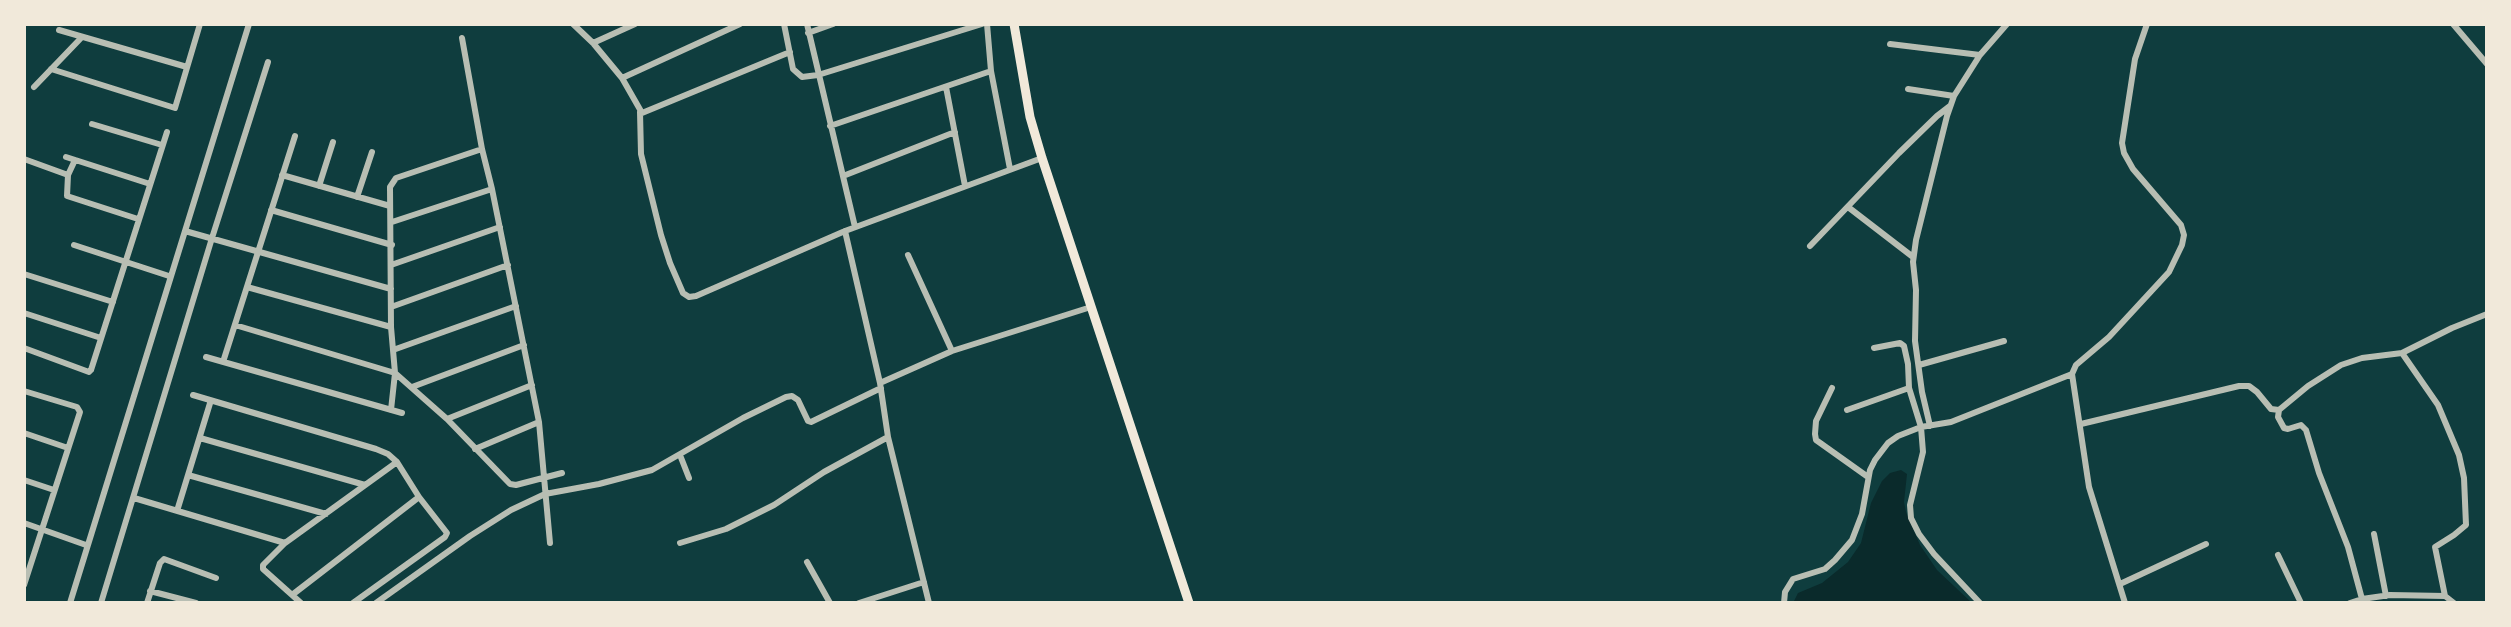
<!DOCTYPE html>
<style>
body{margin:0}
#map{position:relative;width:2511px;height:627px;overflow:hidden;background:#0f3d3e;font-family:"Roboto Condensed",sans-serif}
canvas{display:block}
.frame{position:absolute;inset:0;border:26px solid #f1e9da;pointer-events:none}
</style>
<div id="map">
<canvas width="2511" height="627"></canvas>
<div class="frame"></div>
</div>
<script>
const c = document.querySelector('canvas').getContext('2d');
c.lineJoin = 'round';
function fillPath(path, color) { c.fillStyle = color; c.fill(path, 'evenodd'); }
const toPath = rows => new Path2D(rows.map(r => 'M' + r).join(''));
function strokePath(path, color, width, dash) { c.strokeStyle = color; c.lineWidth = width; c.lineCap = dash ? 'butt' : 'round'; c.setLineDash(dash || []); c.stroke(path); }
const water = toPath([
 [1901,470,1907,474,1904,502,1906,512,1920,545,1937,570,1972,603,1793,603,1798,593,1822,583,1848,562,1861,543,1871,503,1882,481,1890,473]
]);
const minor = toPath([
 [573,24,593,43,622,78,642,113,790,52],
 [784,24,793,69,802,77,818,75,982,24],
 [807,24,855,227],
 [987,24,991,71],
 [2453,24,2487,64],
 [59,30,187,67],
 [808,33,833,24],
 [462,38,482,149,492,189,539,422,550,543],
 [593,43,635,24],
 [1890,44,1980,55],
 [51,69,175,108,200,24],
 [622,78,740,24],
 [34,87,82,37],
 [946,87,965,186],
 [1908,89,1954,96],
 [640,112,641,154,661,235,670,263,683,293,689,297,696,296,845,231,1042,158],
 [92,124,162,145],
 [830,126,991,71,1010,169],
 [66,157,150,184],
 [24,159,68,175],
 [75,160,68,175,67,196,138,219],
 [282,175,390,206],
 [843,176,955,132],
 [319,186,333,142],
 [357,197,372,152],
 [1848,207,1913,257],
 [271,210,392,245],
 [392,222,492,189],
 [185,231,391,289],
 [845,231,880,383,888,437,929,603],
 [74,245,169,276],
 [1810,246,1899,153,1937,116,1950,106],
 [908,255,952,351],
 [391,265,500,227],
 [24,274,113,302],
 [247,287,391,327],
 [391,307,508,265],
 [24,313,101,338],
 [235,325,395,373,447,419,510,484,516,485,562,473],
 [24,348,89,372,91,370,167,132],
 [1874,348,1900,343,1904,346,1908,364,1909,388,1921,427,1923,452,1910,505,1911,518,1919,534,1934,554,1980,603],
 [393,350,516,306],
 [2402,353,2452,328,2487,314],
 [206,357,402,413],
 [223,362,295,136],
 [1919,365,2004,341],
 [2072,374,2089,487,2125,603],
 [880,383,952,351,1091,307],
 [412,387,524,345],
 [1832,388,1816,421,1815,434,1816,440,1868,477],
 [24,391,77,407,80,412,24,585],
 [193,395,376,449,388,454,397,462,419,497,447,533,445,537,353,603],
 [391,410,395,373,391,327,390,187,396,178,482,149],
 [1847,410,1909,388],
 [2279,410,2308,386,2341,365,2362,358,2402,353,2438,405,2459,455,2464,478,2466,525,2454,535,2435,547,2445,596],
 [2279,410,2278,417,2284,428,2288,429,2301,425,2306,430,2319,473,2348,547,2362,599],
 [447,419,532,385],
 [2081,424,2239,386,2249,386,2257,392,2271,409,2279,410],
 [1930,426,1922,392,1915,341,1916,290,1913,262,1916,240,1947,116,1954,96,1980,55,2007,24],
 [24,433,68,448],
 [200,438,365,485],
 [475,449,539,422],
 [680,455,689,478],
 [188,475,326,514],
 [24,480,54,490],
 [134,498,285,543],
 [177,511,211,400],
 [24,523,86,545],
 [2374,534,2386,596],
 [680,543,726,529,774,505,824,472,888,437],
 [2278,555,2301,603],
 [807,562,830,603],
 [2120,584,2206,544],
 [150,591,196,603],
 [292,595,419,497],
 [70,603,249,24],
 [101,603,212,238,268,62],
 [147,603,160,563,164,559,216,578],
 [301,603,263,569,263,565,285,543,397,462],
 [376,603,470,536,511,510,545,494,599,484,652,470,743,418,786,397,792,396,798,400,808,421,811,422,881,388],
 [859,603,924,582],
 [1784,603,1785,592,1793,579,1825,569,1835,560,1852,540,1862,514,1870,470,1875,460,1888,443,1898,436,1921,427,1951,422,2072,374,2076,365,2109,337,2169,272,2182,245,2184,235,2181,225,2133,169,2124,153,2122,143,2135,59,2147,24],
 [2350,603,2362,599,2390,595,2445,596,2454,603]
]);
const primary = toPath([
 [1014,24,1030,117,1042,158,1189,603]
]);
fillPath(water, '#0a2a2b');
strokePath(minor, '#b8beb3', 6);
strokePath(primary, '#f1e9da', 9);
</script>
